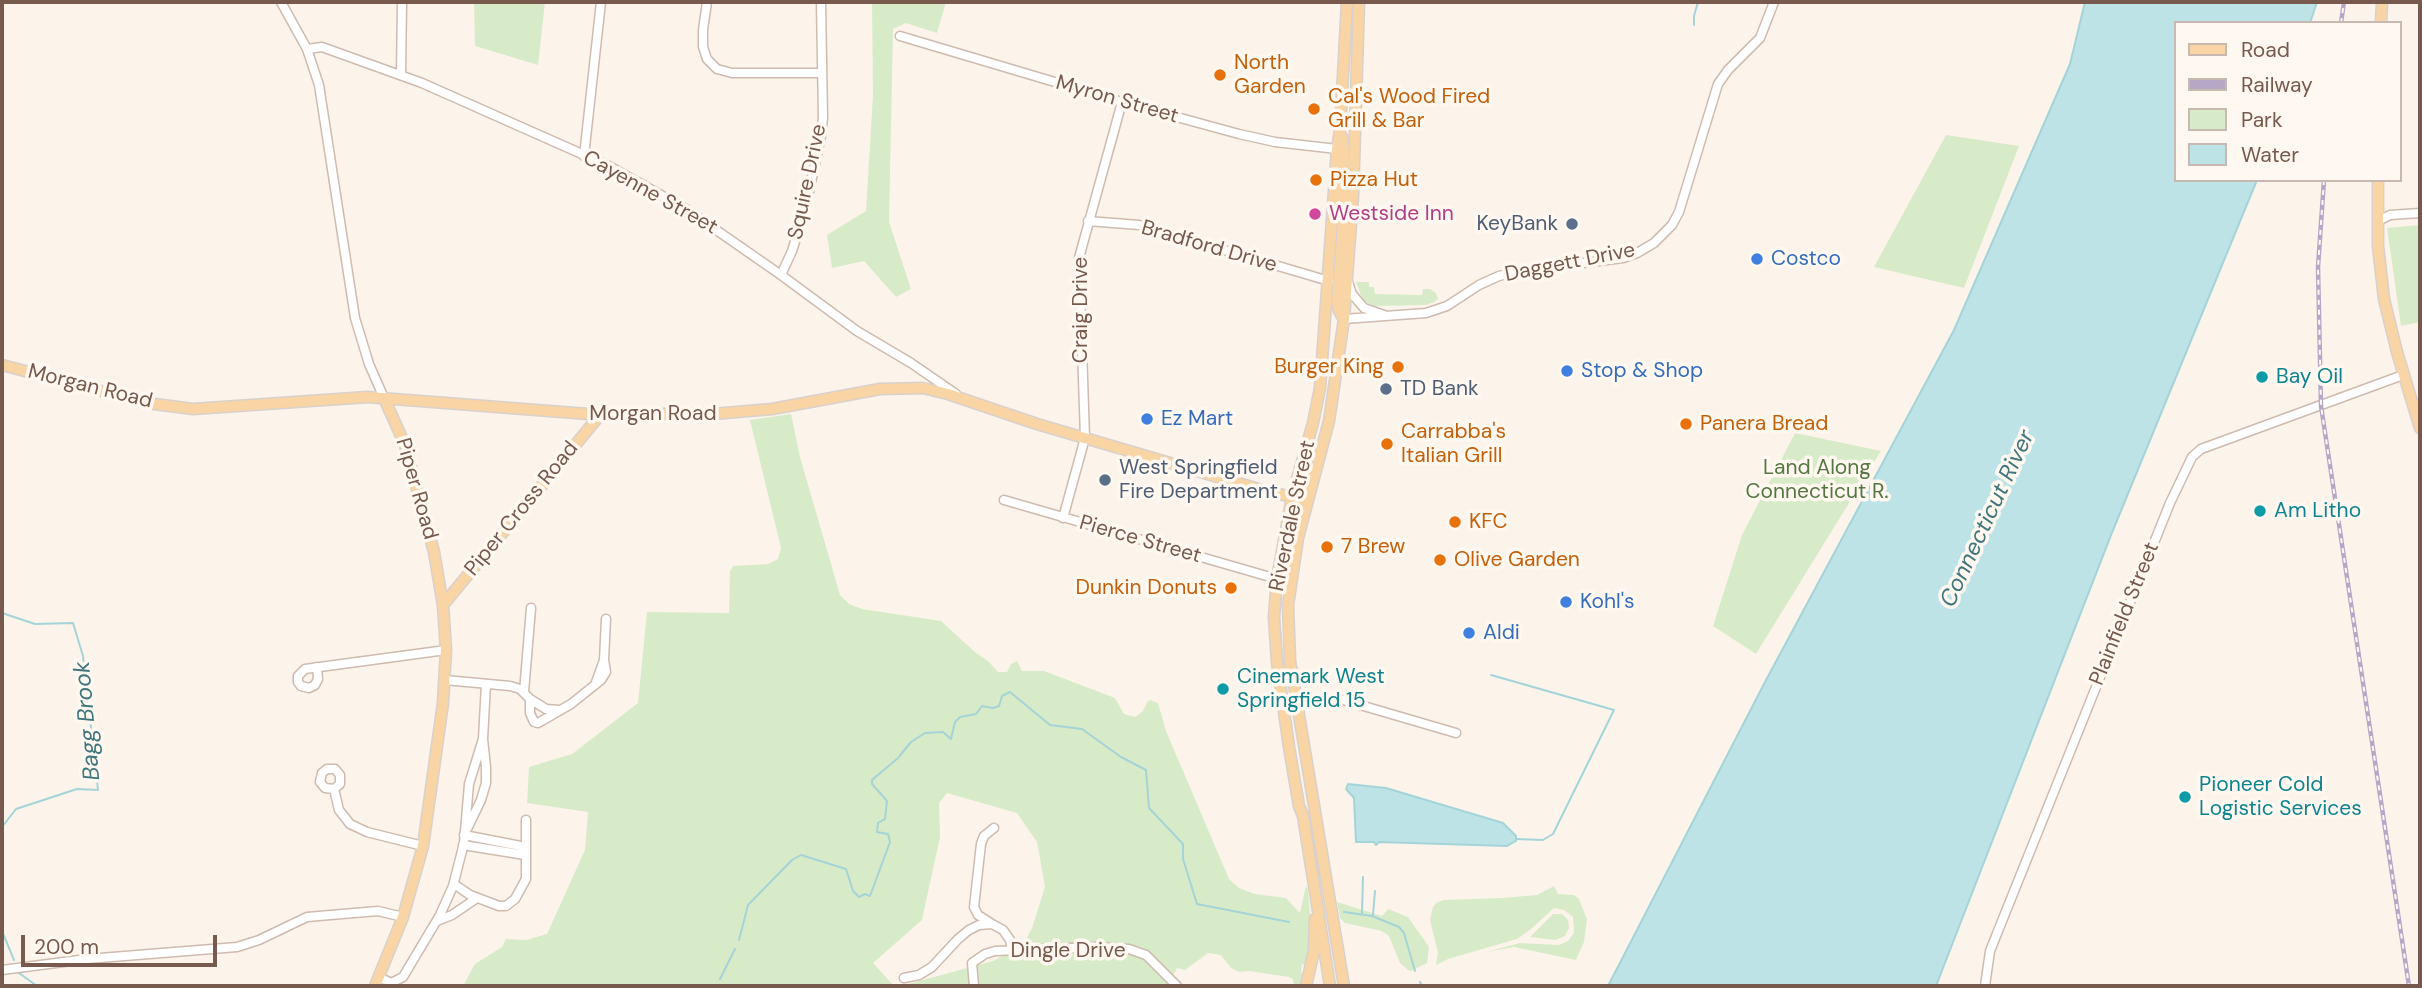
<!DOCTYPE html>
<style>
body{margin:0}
#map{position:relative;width:2422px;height:988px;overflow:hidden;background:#fcf4ea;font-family:"DM Sans",sans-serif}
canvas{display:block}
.frame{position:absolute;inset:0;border:4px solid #78594d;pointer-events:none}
.legend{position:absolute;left:2174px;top:21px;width:228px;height:161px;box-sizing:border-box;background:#fff8f1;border:2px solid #c9b8af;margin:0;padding:9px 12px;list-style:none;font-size:21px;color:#78594d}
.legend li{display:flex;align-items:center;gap:14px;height:35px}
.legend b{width:35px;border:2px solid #c9b8af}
.scale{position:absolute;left:21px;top:935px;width:196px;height:32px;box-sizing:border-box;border:4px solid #78594d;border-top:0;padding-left:9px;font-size:21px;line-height:24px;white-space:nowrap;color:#78594d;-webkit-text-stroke:5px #fff8f1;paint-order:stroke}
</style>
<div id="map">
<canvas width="2422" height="988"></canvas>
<div class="frame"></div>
<ul class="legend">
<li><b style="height:9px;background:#f9d4a4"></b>Road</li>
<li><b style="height:9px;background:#b6a7c7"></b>Railway</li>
<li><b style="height:19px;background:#d8ebc8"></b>Park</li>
<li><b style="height:19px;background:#bee3e7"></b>Water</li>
</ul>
<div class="scale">200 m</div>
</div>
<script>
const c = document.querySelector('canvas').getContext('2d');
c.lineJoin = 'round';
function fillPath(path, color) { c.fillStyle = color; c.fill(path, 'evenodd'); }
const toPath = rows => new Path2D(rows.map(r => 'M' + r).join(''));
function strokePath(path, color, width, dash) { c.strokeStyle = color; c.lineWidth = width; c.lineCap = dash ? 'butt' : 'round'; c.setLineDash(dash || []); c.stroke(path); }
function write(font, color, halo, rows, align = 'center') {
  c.font = font + ' "DM Sans",sans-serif'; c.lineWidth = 7; c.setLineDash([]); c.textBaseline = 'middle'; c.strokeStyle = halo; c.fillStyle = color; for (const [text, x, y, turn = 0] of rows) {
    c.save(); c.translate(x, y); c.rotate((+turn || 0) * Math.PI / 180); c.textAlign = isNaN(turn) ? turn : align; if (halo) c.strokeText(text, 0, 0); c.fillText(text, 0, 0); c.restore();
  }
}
const green = toPath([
 [474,2,545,2,538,65,475,46],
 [872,2,946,2,937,33,906,23,893,29,889,222,911,289,896,297,864,261,832,268,827,235,866,211,873,95],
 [1946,135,2019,146,1964,288,1874,267],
 [2420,225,2420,322,2401,326,2387,228],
 [1356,282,1369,282,1369,287,1374,287,1375,294,1422,295,1423,289,1430,289,1436,293,1438,299,1434,302,1426,305,1375,306,1363,301],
 [791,414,800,457,840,595,849,604,862,609,941,621,976,653,988,661,998,672,1007,672,1011,664,1017,661,1022,671,1044,671,1115,698,1124,714,1135,717,1143,711,1147,702,1150,700,1158,703,1166,731,1229,879,1239,888,1255,894,1286,898,1300,913,1306,886,1308,890,1311,927,1309,957,1307,965,1302,964,1301,972,1304,974,1301,985,1294,985,1293,979,1289,977,1249,971,1239,972,1231,968,1221,955,1208,953,1185,970,1177,968,1168,986,901,986,993,961,1023,945,1032,928,1045,887,1037,842,1017,813,947,793,939,803,940,837,922,920,873,963,894,986,463,986,475,964,502,947,506,939,526,940,547,934,585,850,588,812,527,803,529,767,572,754,638,703,647,612,729,613,730,571,733,566,768,564,778,559,781,548,750,420],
 [1795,433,1881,451,1756,654,1713,626,1742,535],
 [1554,886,1558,894,1574,895,1579,899,1587,919,1584,942,1576,960,1514,947,1486,952,1520,943,1559,945,1568,941,1574,933,1573,917,1564,910,1554,908,1531,929,1517,939,1448,959,1436,965,1438,953,1430,920,1433,907,1436,903,1444,900,1501,898,1537,895],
 [1337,902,1382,916,1388,909,1408,917,1429,947,1427,963,1411,971,1408,970,1400,963,1389,936,1382,931,1345,923,1340,918],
 [1553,914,1562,914,1568,920,1569,928,1565,936,1555,940,1530,937]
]);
const water = toPath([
 [2085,2,2317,2,2310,23,2175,23,2175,180,2257,180,2111,535,1936,986,1608,986,1765,682,1954,330,2070,64,2085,2],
 [1348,784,1386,788,1503,823,1516,836,1516,841,1507,846,1379,842,1376,845,1374,842,1356,842,1354,798,1346,789,1348,784]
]);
const stream = toPath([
 [1694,25,1694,16,1698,2],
 [2,613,35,624,73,623,83,656,98,790,77,789,16,809,2,827],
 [1491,675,1614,710,1553,834,1543,840,1516,839],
 [1344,912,1372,916,1399,927,1404,933,1415,971],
 [1362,913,1363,877],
 [1373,915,1375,891],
 [2,931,14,960],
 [739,940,748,905,792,860,801,855,846,869,853,891,859,897,865,894,870,896,890,842,888,834,877,832,878,823,885,819,887,801,872,784,872,780,898,758,911,742,925,733,943,732,951,739,955,722,960,717,976,714,982,706,993,708,999,706,1002,696,1010,692,1050,725,1082,729,1121,757,1146,770,1149,808,1183,844,1183,859,1197,904,1289,922],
 [19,973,37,986],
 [720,979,735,949],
 [1420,982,1422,986]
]);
const minor = toPath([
 [281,2,307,49,319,85,355,318,369,364,384,398],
 [707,2,703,30,703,47,707,59,717,69,732,73,822,73],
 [900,36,1122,102,1239,134,1275,142,1337,149],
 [307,49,322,47,422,83,609,166,686,209,781,275,857,331,911,363,956,394],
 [401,75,402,2],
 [584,156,601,2],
 [1088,221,1139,225,1329,281],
 [2378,221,2390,215,2420,213],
 [781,275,792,251,805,210,821,136,823,118,821,2],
 [1348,282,1352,294,1364,308,1384,315],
 [1344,319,1426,313,1447,306,1479,285,1499,276,1520,271,1623,258,1637,253,1654,243,1672,225,1679,212,1718,84,1728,70,1760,38,1774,2],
 [1004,500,1277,579],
 [1063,518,1085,438,1079,258,1122,102],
 [604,660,606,619],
 [317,667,318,679,315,685,309,688,301,686,298,682,298,676,305,669,446,650],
 [445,680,510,686,520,689,530,699,530,713,534,722,538,723,571,704,601,680,606,672,604,660,595,685],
 [524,692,531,608],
 [530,699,546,709,559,710],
 [1297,705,1329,700,1343,700,1456,733],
 [334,789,325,788,320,782,322,773,327,769,335,769,340,775,340,784,334,789,339,810,350,824,367,832,423,846],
 [467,829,481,800,486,783,486,767,483,739,486,684],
 [464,835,526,847],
 [463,845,525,855],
 [454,884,470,895,499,906,506,906,515,899,526,879,526,820],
 [437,921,452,915,477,898],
 [992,924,978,915,974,907,981,844,984,836,994,828],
 [2,970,87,959,237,947,259,940,307,917,378,911,403,917],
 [379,977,391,983,403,977,440,915,453,886,464,843,469,784,483,739],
 [904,978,919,975,932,967,958,939,969,930,979,925,992,924,1003,930,1010,940,1012,950],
 [974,986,972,963,985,954,995,951,1096,947,1129,949,1146,955,1177,986],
 [1985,986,1990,951,2170,503,2192,457,2201,449,2403,375]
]);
const major = toPath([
 [2381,23,2382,2],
 [1342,137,1344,151,1342,240,1337,302,1339,311,1344,319],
 [2378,180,2378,246,2384,299,2397,352,2420,428],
 [2,365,147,403,193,409,368,397,588,414,713,414,772,409,880,389,923,388,948,394,1037,424,1262,490,1292,497,1307,504],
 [443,605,600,415],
 [375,986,403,917,423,846,443,703,446,650,443,605,434,552,405,445,384,398],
 [1306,986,1314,951,1315,919],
 [1330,986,1303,816,1299,806,1289,747,1277,662,1274,617,1277,579,1292,497,1313,423,1320,388,1337,149,1340,130,1347,2],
 [1344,986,1290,661,1288,605,1298,538,1329,421,1344,319,1353,196,1359,2]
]);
const rail = toPath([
 [2341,23,2344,2],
 [2324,180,2318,267,2321,406,2409,986]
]);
const markers = [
 [1220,75,7,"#e8710a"],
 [1314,109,7,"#e8710a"],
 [1316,180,7,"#e8710a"],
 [1315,214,7,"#d1479c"],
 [1572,224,7,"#5c6f8a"],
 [1757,259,7,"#3f7fe0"],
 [1398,367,7,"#e8710a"],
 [1567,371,7,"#3f7fe0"],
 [2262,377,7,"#0f9aa8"],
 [1386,389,7,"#5c6f8a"],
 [1147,419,7,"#3f7fe0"],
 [1686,424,7,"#e8710a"],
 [1387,444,7,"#e8710a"],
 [1105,480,7,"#5c6f8a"],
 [2260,511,7,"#0f9aa8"],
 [1455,522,7,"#e8710a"],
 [1327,547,7,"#e8710a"],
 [1440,560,7,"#e8710a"],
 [1231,588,7,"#e8710a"],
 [1566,602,7,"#3f7fe0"],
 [1469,633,7,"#3f7fe0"],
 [1223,689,7,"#0f9aa8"],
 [2185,797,7,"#0f9aa8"]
];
const foodNames = [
 ["North",1234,63],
 ["Garden",1234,87],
 ["Cal's Wood Fired",1328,97],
 ["Grill & Bar",1328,121],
 ["Pizza Hut",1330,180],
 ["Burger King",1384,367,"right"],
 ["Panera Bread",1700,424],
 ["Carrabba's",1401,432],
 ["Italian Grill",1401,456],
 ["KFC",1469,522],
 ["7 Brew",1341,547],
 ["Olive Garden",1454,560],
 ["Dunkin Donuts",1217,588,"right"]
];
const streetNames = [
 ["Myron Street",1117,100,16],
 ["Squire Drive",808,182,-78],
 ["Cayenne Street",650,193,29],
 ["Bradford Drive",1209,247,16],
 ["Daggett Drive",1570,263,-11],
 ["Craig Drive",1081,310,-90],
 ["Morgan Road",90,387,14],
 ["Morgan Road",653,414],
 ["Piper Road",416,489,74],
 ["Piper Cross Road",522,509,-51],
 ["Riverdale Street",1293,516,-78],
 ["Pierce Street",1140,540,16],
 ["Plainfield Street",2125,614,-68],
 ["Dingle Drive",1068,951]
];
const hotelNames = [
 ["Westside Inn",1329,214]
];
const serviceNames = [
 ["KeyBank",1558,224,"right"],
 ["TD Bank",1400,389],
 ["West Springfield",1119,468],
 ["Fire Department",1119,492]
];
const shopNames = [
 ["Costco",1771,259],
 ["Stop & Shop",1581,371],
 ["Ez Mart",1161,419],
 ["Kohl's",1580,602],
 ["Aldi",1483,633]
];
const cultureNames = [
 ["Bay Oil",2276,377],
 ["Am Litho",2274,511],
 ["Cinemark West",1237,677],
 ["Springfield 15",1237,701],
 ["Pioneer Cold",2199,785],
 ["Logistic Services",2199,809]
];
const parkNames = [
 ["Land Along",1817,468],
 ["Connecticut R.",1817,492]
];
const waterNames = [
 ["Connecticut River",1988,519,-65],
 ["Bagg Brook",88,721,-95]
];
fillPath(green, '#d8ebc8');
fillPath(water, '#bee3e7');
strokePath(water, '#a4d4d8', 2);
strokePath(stream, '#a4d4d8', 2);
strokePath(minor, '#cfbbaf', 11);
strokePath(major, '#d9d1cd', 13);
strokePath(minor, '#fff', 8);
strokePath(major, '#f9d4a4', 10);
strokePath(rail, '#b6a7c7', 4.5);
strokePath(rail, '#fff8f1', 2, [5]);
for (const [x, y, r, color] of markers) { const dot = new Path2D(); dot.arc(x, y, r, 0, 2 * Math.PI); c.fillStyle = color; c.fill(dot); strokePath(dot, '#fff8f1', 2.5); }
write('21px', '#c56008', '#fff8f1', foodNames, 'left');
write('21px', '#78594d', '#fff8f1', streetNames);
write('21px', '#b23c85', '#fff8f1', hotelNames, 'left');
write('21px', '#4e5e75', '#fff8f1', serviceNames, 'left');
write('21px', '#366cbe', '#fff8f1', shopNames, 'left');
write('21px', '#0d838f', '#fff8f1', cultureNames, 'left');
write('21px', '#557741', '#fff8f1', parkNames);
write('italic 23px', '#40767c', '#fff8f1', waterNames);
</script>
